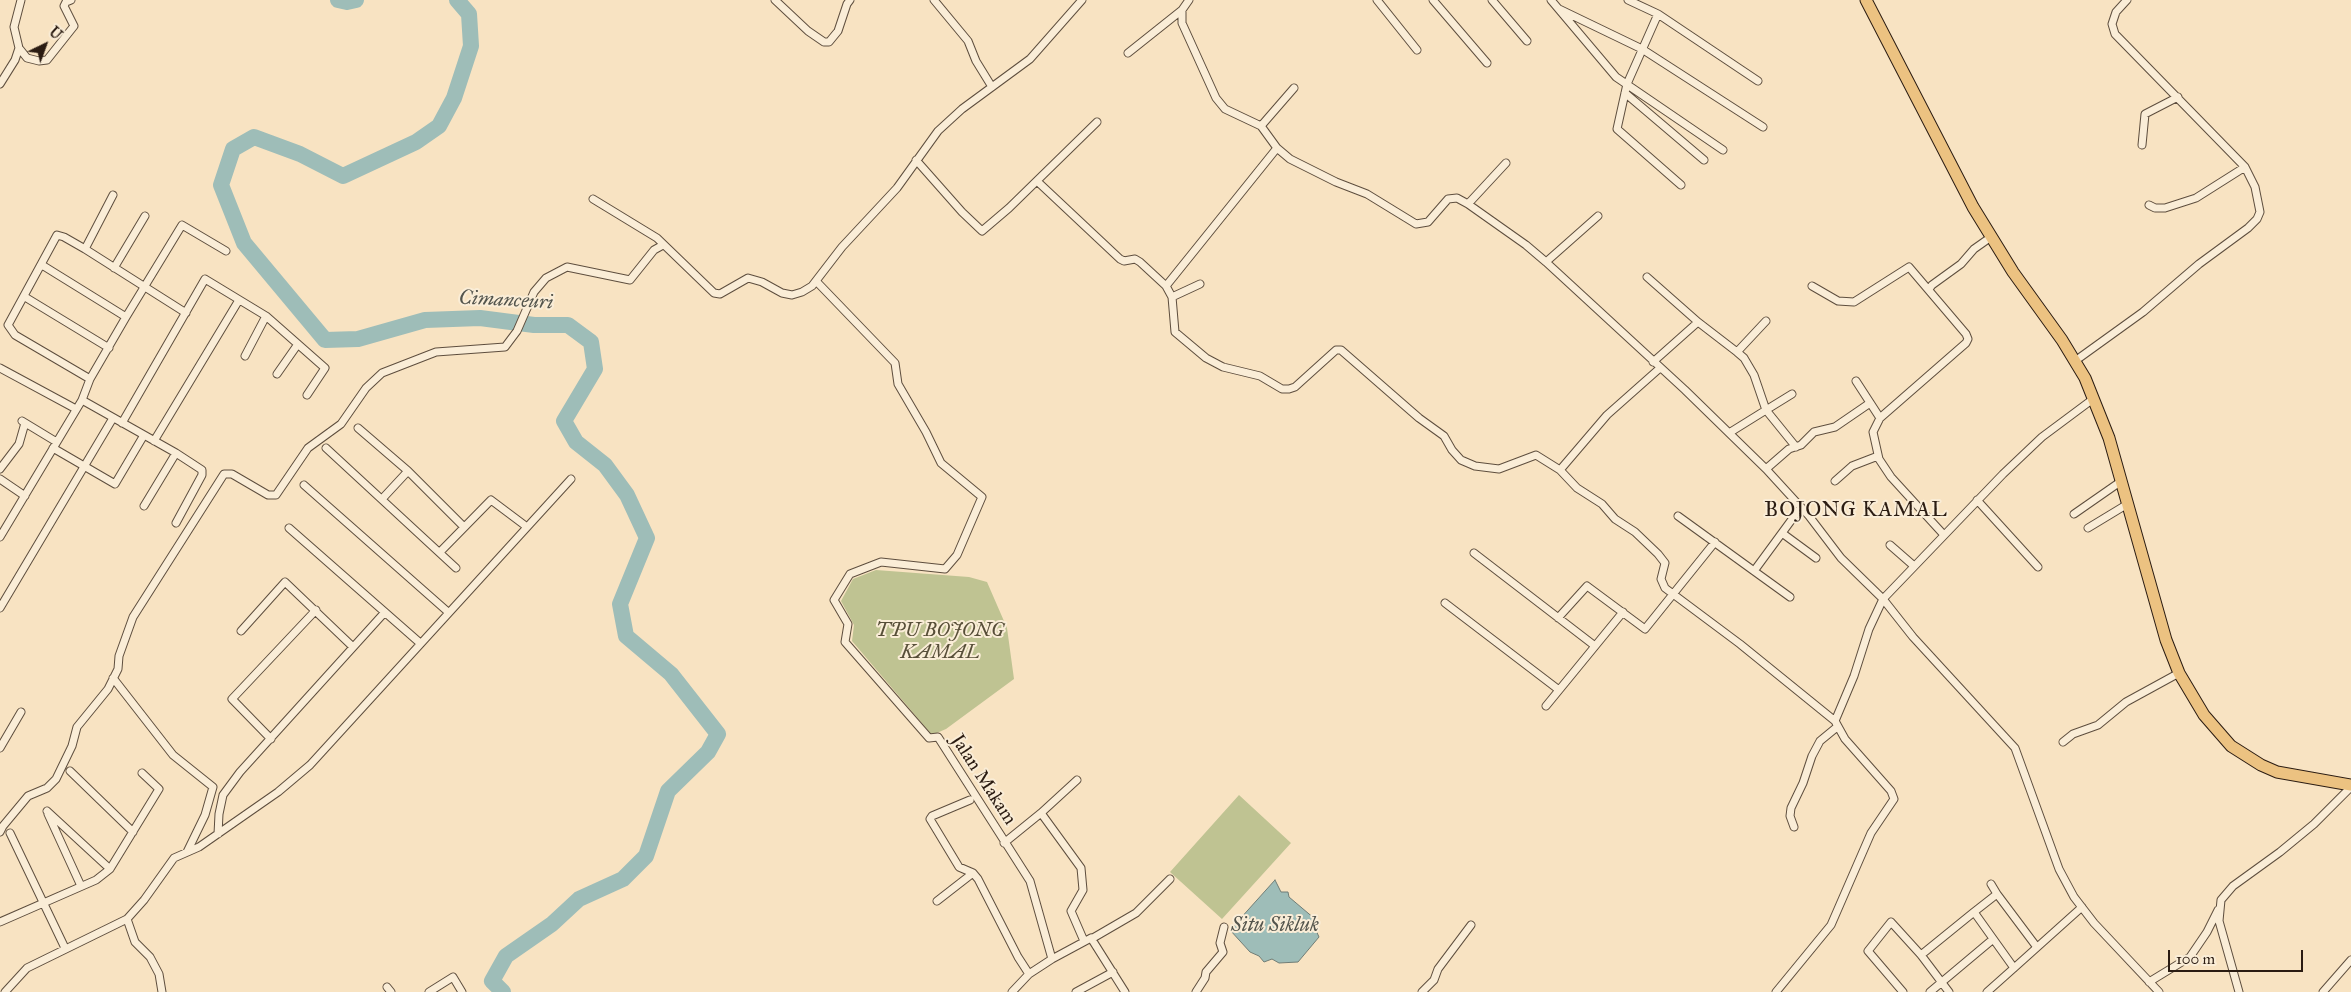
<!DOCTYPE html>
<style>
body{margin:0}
#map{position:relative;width:2351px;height:992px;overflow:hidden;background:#f8e3c2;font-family:"IM FELL Great Primer",serif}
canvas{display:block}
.north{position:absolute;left:20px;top:20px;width:50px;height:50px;-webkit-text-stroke:4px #faedd7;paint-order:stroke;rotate:42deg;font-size:14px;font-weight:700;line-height:20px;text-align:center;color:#2b1c12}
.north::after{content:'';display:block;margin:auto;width:18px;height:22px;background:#2b1c12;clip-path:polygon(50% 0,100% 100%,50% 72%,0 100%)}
.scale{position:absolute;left:2168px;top:950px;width:135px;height:22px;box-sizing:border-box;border:2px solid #2b1c12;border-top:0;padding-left:6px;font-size:15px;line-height:18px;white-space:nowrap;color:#2b1c12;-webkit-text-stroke:4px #faedd7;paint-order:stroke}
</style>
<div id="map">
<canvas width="2351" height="992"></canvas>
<div class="north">U</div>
<div class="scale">100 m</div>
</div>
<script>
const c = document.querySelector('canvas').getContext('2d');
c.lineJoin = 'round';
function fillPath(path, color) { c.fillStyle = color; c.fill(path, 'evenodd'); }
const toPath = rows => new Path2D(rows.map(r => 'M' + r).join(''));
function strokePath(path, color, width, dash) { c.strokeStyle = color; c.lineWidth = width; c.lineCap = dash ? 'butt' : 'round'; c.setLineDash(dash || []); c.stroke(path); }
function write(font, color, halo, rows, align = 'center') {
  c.font = font + ' "IM FELL Great Primer",serif'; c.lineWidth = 4; c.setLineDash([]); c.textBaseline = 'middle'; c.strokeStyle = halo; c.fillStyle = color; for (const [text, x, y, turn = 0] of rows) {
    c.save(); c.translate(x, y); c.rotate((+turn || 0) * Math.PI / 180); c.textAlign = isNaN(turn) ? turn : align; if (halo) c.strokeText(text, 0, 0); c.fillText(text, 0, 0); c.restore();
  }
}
const green = toPath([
 [876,570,969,577,987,582,1007,628,1014,679,946,729,932,735,852,641,854,625,841,601,853,579],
 [1239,795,1291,843,1222,919,1170,872]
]);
const water = toPath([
 [1275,880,1281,892,1288,892,1289,897,1315,919,1315,928,1319,937,1298,962,1279,963,1272,959,1264,962,1259,956,1250,952,1230,930,1275,880]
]);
const river = toPath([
 [338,0,347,2,356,0],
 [457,0,469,14,471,46,454,98,439,126,416,142,343,176,300,154,254,137,233,149,221,185,244,243,325,340,358,339,425,320,480,318,534,325,568,325,591,342,595,369,564,421,576,442,605,465,627,495,647,538,620,604,626,636,671,674,718,734,708,752,668,791,646,856,623,879,579,899,552,924,506,956,492,981,503,992]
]);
const street = toPath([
 [21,0,14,27,19,48,27,58,39,61,47,60,74,26,64,6,66,2,71,0],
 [775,0,808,31,824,42,829,42,838,31,847,4,850,0],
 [934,0,968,41,976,61,992,87],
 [1189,0,1182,10,1182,23,1216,98,1225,109,1261,126,1277,148,1290,159,1336,182,1367,194,1416,224,1428,222,1448,199,1457,198,1468,204,1526,245,1546,262,1685,390,1766,469,1809,516,1841,558,1883,599,1913,637,2015,748,2059,869,2074,897,2094,923,2159,992],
 [1377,0,1417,50],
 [1433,0,1487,63],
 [1492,0,1527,41],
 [1551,0,1616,77,1723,150],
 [1628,0,1658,14,1758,81],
 [1559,9,1642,49,1763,127],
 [1658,14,1627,84,1617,129,1681,185],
 [1128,53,1182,10],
 [0,84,15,60,19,48],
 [1625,93,1704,160],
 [1261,126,1294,88],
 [2142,145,2145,114,2178,97],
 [916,160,962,212,982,231,1009,208,1097,122],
 [1038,182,1120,259,1124,261,1135,259,1140,262,1166,286,1172,297,1175,332,1206,358,1223,367,1260,376,1282,389,1289,389,1295,387,1336,350,1341,350,1419,418,1444,436,1452,450,1461,460,1475,466,1499,469,1536,455,1560,470],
 [593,199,657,238,714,293,720,294,748,278,762,282,782,293,792,295,802,292,812,286,842,247,897,188,938,131,962,109,1030,59,1082,0],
 [1468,204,1506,163],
 [2149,205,2155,208,2165,208,2196,198,2245,167],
 [85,249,113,195],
 [1546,262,1598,216],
 [42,265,126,317],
 [114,268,145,216],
 [1647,277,1698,322],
 [816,281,895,363,898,384,926,432,941,463,982,497,957,555,945,569,881,562,850,574,834,600,848,624,845,642,929,738,938,737,1030,881,1052,959],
 [1166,286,1277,148],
 [1812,286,1838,301,1854,302,1909,267,1966,334,1968,339,1966,343,1880,418],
 [1929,289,1932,285,1961,264,1974,249,1991,237],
 [25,297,109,348],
 [1172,297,1200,284],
 [1737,352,1766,321],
 [245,356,266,316],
 [2075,361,2143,312,2199,264,2248,228,2257,219,2260,212,2255,187,2245,167,2115,34,2112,24,2116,12,2127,0],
 [1653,362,1698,322,1737,352,1744,358,1754,375,1766,410,1729,433],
 [0,368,76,409],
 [1660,368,1607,415,1560,470,1577,488,1602,504,1615,519,1635,532,1658,554,1665,563,1661,579,1665,588,1740,644,1835,721],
 [277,374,298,344],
 [90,379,15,335,8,325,57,235,64,237,85,249,186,313],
 [1856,381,1880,418,1873,432,1879,459,1891,477,1944,535],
 [1792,394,1766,410,1796,447],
 [82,400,176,453,202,470,202,475,176,523],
 [22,421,55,441],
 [122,423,205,279,266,316,325,368,307,395],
 [358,428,408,471,464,527],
 [154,441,239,300],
 [53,448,115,484,144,435],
 [326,448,456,568],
 [0,469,19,444,25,423],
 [1766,469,1789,449,1801,445,1814,432,1835,427,1870,403],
 [0,479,25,496],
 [1835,481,1852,466,1878,456],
 [304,485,448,612],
 [382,499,408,471],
 [1977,500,2038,567],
 [144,506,176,453],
 [2074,514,2120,482],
 [1678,516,1754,571,1801,507],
 [289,528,420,643],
 [2088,528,2126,505],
 [1782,533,1816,558],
 [0,537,82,400,90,379,126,317,182,225,226,251],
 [1890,545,1914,566],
 [440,552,491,500,527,527],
 [1474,553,1595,646],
 [1754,571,1790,597],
 [1445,603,1559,690],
 [0,608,113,418],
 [1558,618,1587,586,1645,629,1715,542],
 [241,631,285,582,353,647],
 [113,678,173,755,213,787,205,815,187,852],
 [1546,706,1623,612],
 [271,739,232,699,316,610],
 [2063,742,2073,734,2098,725,2126,702,2179,673],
 [0,748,21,712],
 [70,771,133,832],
 [1077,780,1041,813,1081,868,1083,890,1071,911,1084,941],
 [970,800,932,816,930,819,959,867,973,873,978,879,1018,957,1029,974],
 [47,811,110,869],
 [48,814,81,886],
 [1794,827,1790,816,1791,808,1803,783,1812,756,1820,741,1837,727],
 [0,832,3,826,28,796,47,788,56,779,72,746,77,727,108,689,118,669,119,656,133,617,224,474,232,474,268,495,276,495,308,448,341,424,366,388,382,373,436,352,505,347,517,331,534,292,546,278,567,267,630,280,654,250,663,245],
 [10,833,65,948],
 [218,834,219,814,223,795,240,772,385,612],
 [1004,843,1041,813],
 [1991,884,1997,894],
 [937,901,973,873],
 [127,919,135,942,150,957,159,974,162,992],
 [0,922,96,880,110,869,159,789,142,773],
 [1093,938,1136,913,1170,879],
 [2036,946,1997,894,1974,912,2014,968,2082,907],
 [1921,955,1974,912],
 [2149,982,2190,957,2207,932,2218,910],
 [387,987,391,992],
 [5,992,27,968,127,919,144,900,174,858,199,847,278,792,310,765,571,479],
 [429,992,453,977,462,992],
 [1012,992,1029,974,1052,959,1091,938,1125,992],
 [1076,992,1113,972],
 [1196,992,1205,978,1206,972,1223,952,1220,943,1224,927],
 [1422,992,1434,980,1438,969,1471,925],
 [1776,992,1831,925,1871,833,1894,799,1891,791,1845,739,1835,721,1854,676,1869,629,1883,599,2003,474,2042,437,2093,399],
 [1903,992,1868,951,1891,922,1921,955,1949,992],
 [1930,992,1992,940],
 [1987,992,2014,968],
 [2239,992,2219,921,2221,900,2233,886,2280,852,2314,824,2351,787],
 [2323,992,2351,960]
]);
const primary = toPath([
 [1866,0,1973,207,2013,272,2062,340,2085,378,2109,438,2166,640,2179,673,2204,715,2231,746,2261,765,2277,772,2351,785]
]);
const parkNames = [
 ["TPU BOJONG",940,631],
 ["KAMAL",940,653]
];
const streetNames = [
 ["Jalan Makam",983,780,57]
];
const waterNames = [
 ["Cimanceuri",506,301,3],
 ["Situ Sikluk",1275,926]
];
const quarterNames = [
 ["BOJONG KAMAL",1856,511]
];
fillPath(green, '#bfc392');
fillPath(water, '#9ebdb8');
strokePath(water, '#707d76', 1);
strokePath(river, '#9ebdb8', 16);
strokePath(street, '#5e4e3e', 9);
strokePath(primary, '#2b1c12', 13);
strokePath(street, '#faedd7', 7);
strokePath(primary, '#ecc281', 11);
write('italic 19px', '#574e38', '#faedd7', parkNames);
write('19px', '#2b1c12', '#faedd7', streetNames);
write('italic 20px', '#53544c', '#faedd7', waterNames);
c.letterSpacing = '1px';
write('21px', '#2b1c12', '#faedd7', quarterNames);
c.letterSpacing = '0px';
</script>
